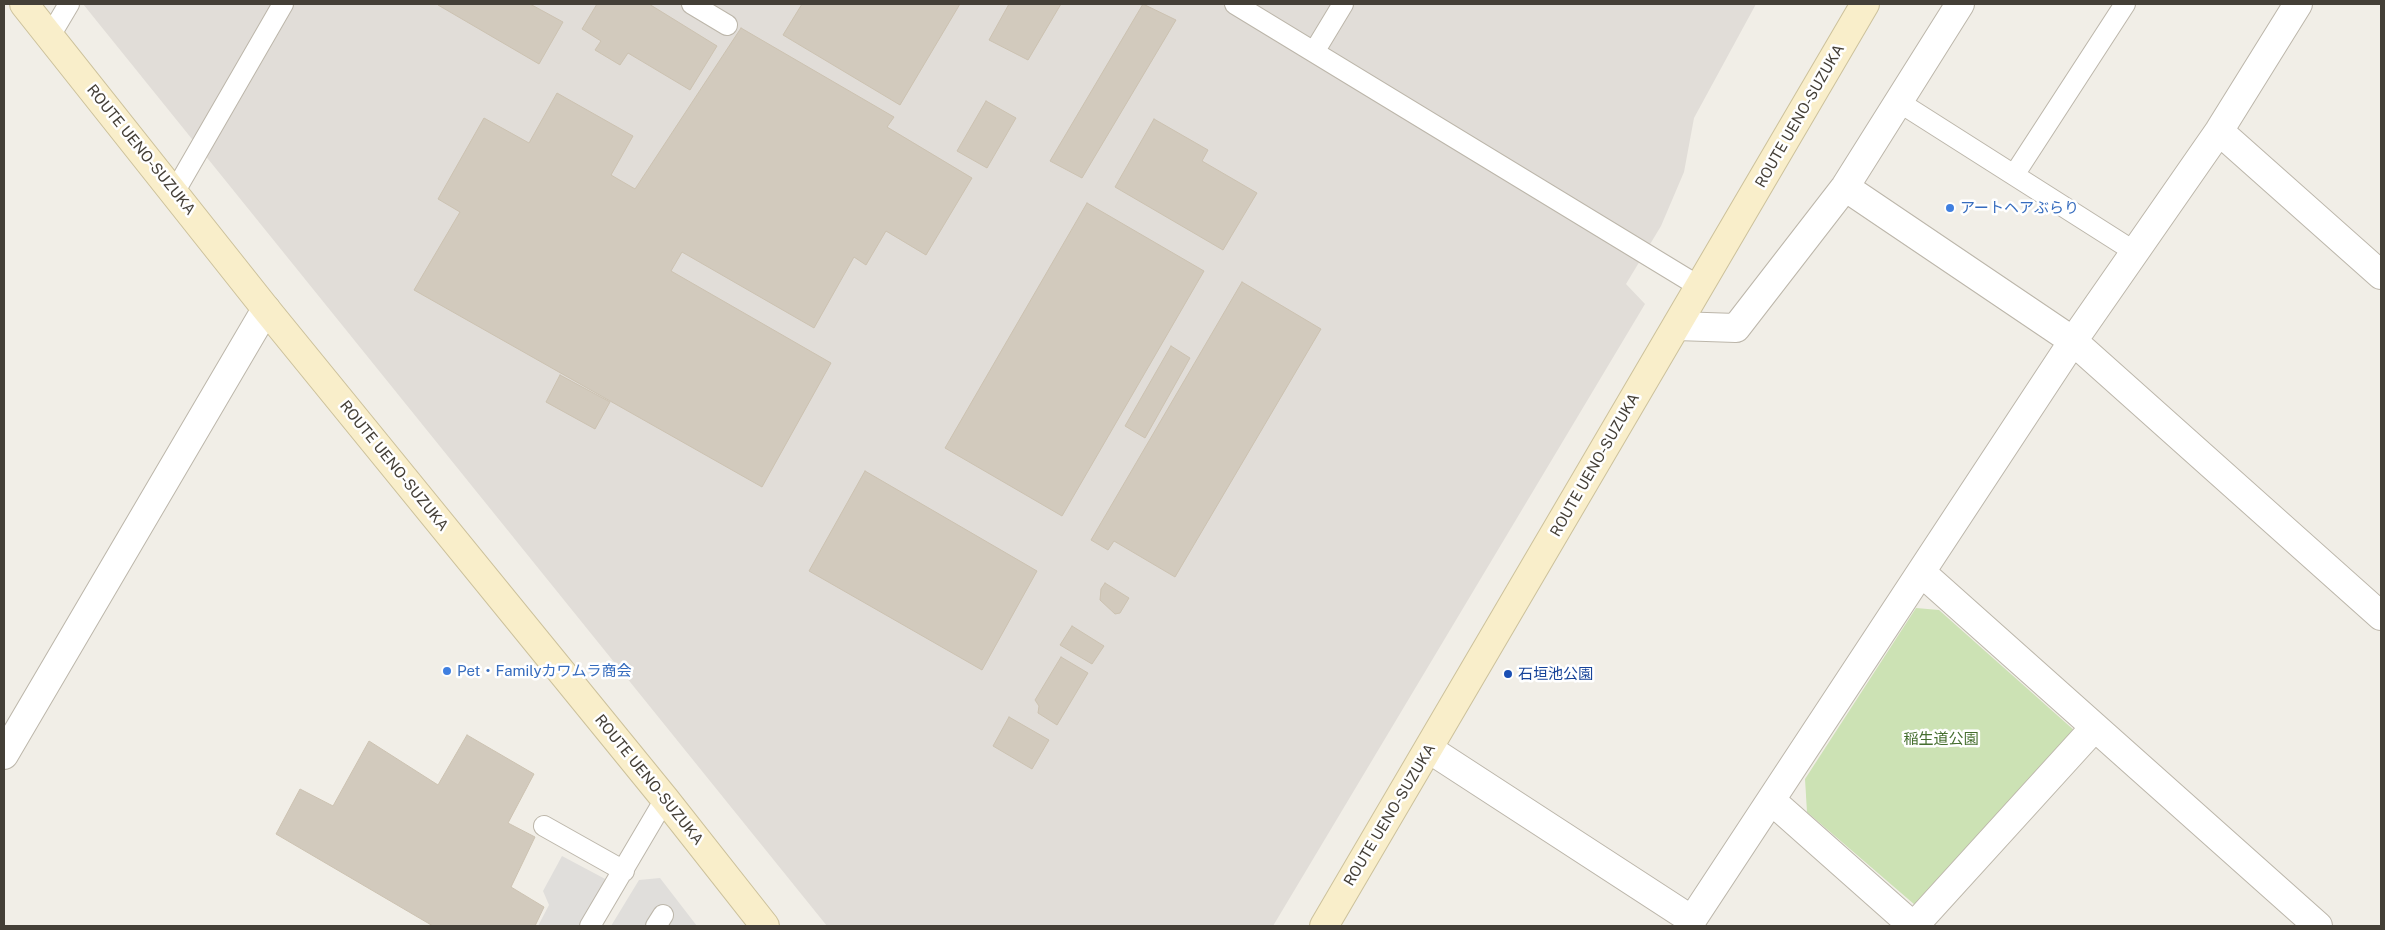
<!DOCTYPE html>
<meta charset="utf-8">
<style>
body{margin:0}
#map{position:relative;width:2385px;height:930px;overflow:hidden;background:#f1eee7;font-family:"Public Sans",sans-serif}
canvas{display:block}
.frame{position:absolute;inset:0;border:5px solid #443f37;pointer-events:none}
</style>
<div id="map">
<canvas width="2385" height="930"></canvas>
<div class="frame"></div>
</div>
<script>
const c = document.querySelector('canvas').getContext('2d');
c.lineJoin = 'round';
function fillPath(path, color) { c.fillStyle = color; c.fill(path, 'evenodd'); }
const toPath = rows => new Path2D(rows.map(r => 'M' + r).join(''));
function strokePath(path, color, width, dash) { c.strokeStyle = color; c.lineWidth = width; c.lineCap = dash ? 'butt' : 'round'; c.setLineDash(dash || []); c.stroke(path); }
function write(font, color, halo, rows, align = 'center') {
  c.font = font + ' "Public Sans","Noto Sans JP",sans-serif'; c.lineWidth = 5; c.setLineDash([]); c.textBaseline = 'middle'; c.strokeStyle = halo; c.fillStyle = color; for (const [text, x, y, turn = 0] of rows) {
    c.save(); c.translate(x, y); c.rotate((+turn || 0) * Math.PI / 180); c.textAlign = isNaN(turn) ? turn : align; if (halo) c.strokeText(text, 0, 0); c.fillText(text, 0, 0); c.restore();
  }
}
const industrial = toPath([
 [83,4,1756,4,1694,118,1684,172,1661,226,1626,284,1645,304,1273,926,827,926]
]);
const green = toPath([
 [1916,608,1939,610,2075,731,1915,905,1807,812,1805,779]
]);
const parking = toPath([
 [562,856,609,881,584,926,538,926,549,905,543,891],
 [660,878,697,926,611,926,639,880]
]);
const building = toPath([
 [439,4,530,4,563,22,539,64,438,5,439,4],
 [597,4,649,4,717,46,690,90,628,53,620,65,595,50,601,41,582,29,597,4],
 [802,4,960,4,900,105,783,35,802,4],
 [1009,4,1061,4,1028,60,989,40,1009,4],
 [1143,4,1176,20,1082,178,1050,161,1143,4],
 [741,28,894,117,887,127,972,178,926,255,886,231,866,265,854,257,814,328,682,252,671,271,831,363,762,487,414,290,460,212,438,199,484,118,529,143,557,93,633,136,611,175,635,189,741,28],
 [986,101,1016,118,987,168,957,151,986,101],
 [1154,119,1208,150,1202,161,1257,193,1223,250,1115,187,1154,119],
 [1087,203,1204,271,1062,516,945,448,1087,203],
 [1242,282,1321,329,1175,577,1114,541,1108,550,1091,540,1242,282],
 [1171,346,1190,358,1145,438,1125,426,1171,346],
 [560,375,610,402,595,429,546,402,560,375],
 [865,471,1037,571,982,670,809,571,865,471],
 [1105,583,1129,598,1120,613,1115,614,1100,600,1101,589,1105,583],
 [1072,626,1104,646,1092,664,1060,645,1072,626],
 [1061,657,1088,673,1057,725,1038,713,1039,706,1035,700,1061,657],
 [1009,717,1049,740,1032,769,993,746,1009,717],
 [467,735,534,774,508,823,535,837,511,887,544,907,535,926,433,926,276,834,300,789,333,806,369,741,438,785,467,735]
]);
const lane = toPath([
 [692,4,727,25],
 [1235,4,1700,287],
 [50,36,69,4],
 [1314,52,1343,4],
 [1899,102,2135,252],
 [2014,175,2125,4],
 [175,191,283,4],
 [544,826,624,871],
 [590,926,665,799],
 [656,926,663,915]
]);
const street = toPath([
 [2219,131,2381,275],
 [1845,187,2073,341,2381,616],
 [1677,326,1736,328,1845,187,1960,4],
 [1922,573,2318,926],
 [1429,749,1692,920],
 [4,755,266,309],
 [1772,801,1913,926],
 [1688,926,2073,341,2219,131,2298,4],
 [1914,926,2095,727]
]);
const secondary = toPath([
 [24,4,266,309,665,799,765,926],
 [1324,926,1865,4]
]);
const markers = [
 [1950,208,5,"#3f7fe0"],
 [447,671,5,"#3f7fe0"],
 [1508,674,5,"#1a4fb4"]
];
const streetNames = [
 ["ROUTE UENO-SUZUKA",1800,116,-60],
 ["ROUTE UENO-SUZUKA",141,150,51],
 ["ROUTE UENO-SUZUKA",1595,465,-60],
 ["ROUTE UENO-SUZUKA",394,466,51],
 ["ROUTE UENO-SUZUKA",649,780,51],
 ["ROUTE UENO-SUZUKA",1390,815,-59]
];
const shopNames = [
 ["アートヘアぶらり",1960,208],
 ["Pet・Familyカワムラ商会",457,671]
];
const transitNames = [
 ["石垣池公園",1518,674]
];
const parkNames = [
 ["稲生道公園",1941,739]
];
fillPath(industrial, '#e1ddd8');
fillPath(green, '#cce2b4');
fillPath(parking, '#e0dedb');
fillPath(building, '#d2cabd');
strokePath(building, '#ccc2b1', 1);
strokePath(lane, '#bcb6aa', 22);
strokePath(street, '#bcb6aa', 30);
strokePath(secondary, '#ccc19b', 30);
strokePath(lane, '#fff', 20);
strokePath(street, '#fff', 28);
strokePath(secondary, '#f9eeca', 28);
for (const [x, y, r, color] of markers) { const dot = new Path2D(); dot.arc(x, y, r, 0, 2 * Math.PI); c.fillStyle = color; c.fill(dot); strokePath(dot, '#fff', 2); }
write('15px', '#443f37', '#fff', streetNames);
write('15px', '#366cbe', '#fff', shopNames, 'left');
write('15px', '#164399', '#fff', transitNames, 'left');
write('15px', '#466f30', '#fff', parkNames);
</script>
